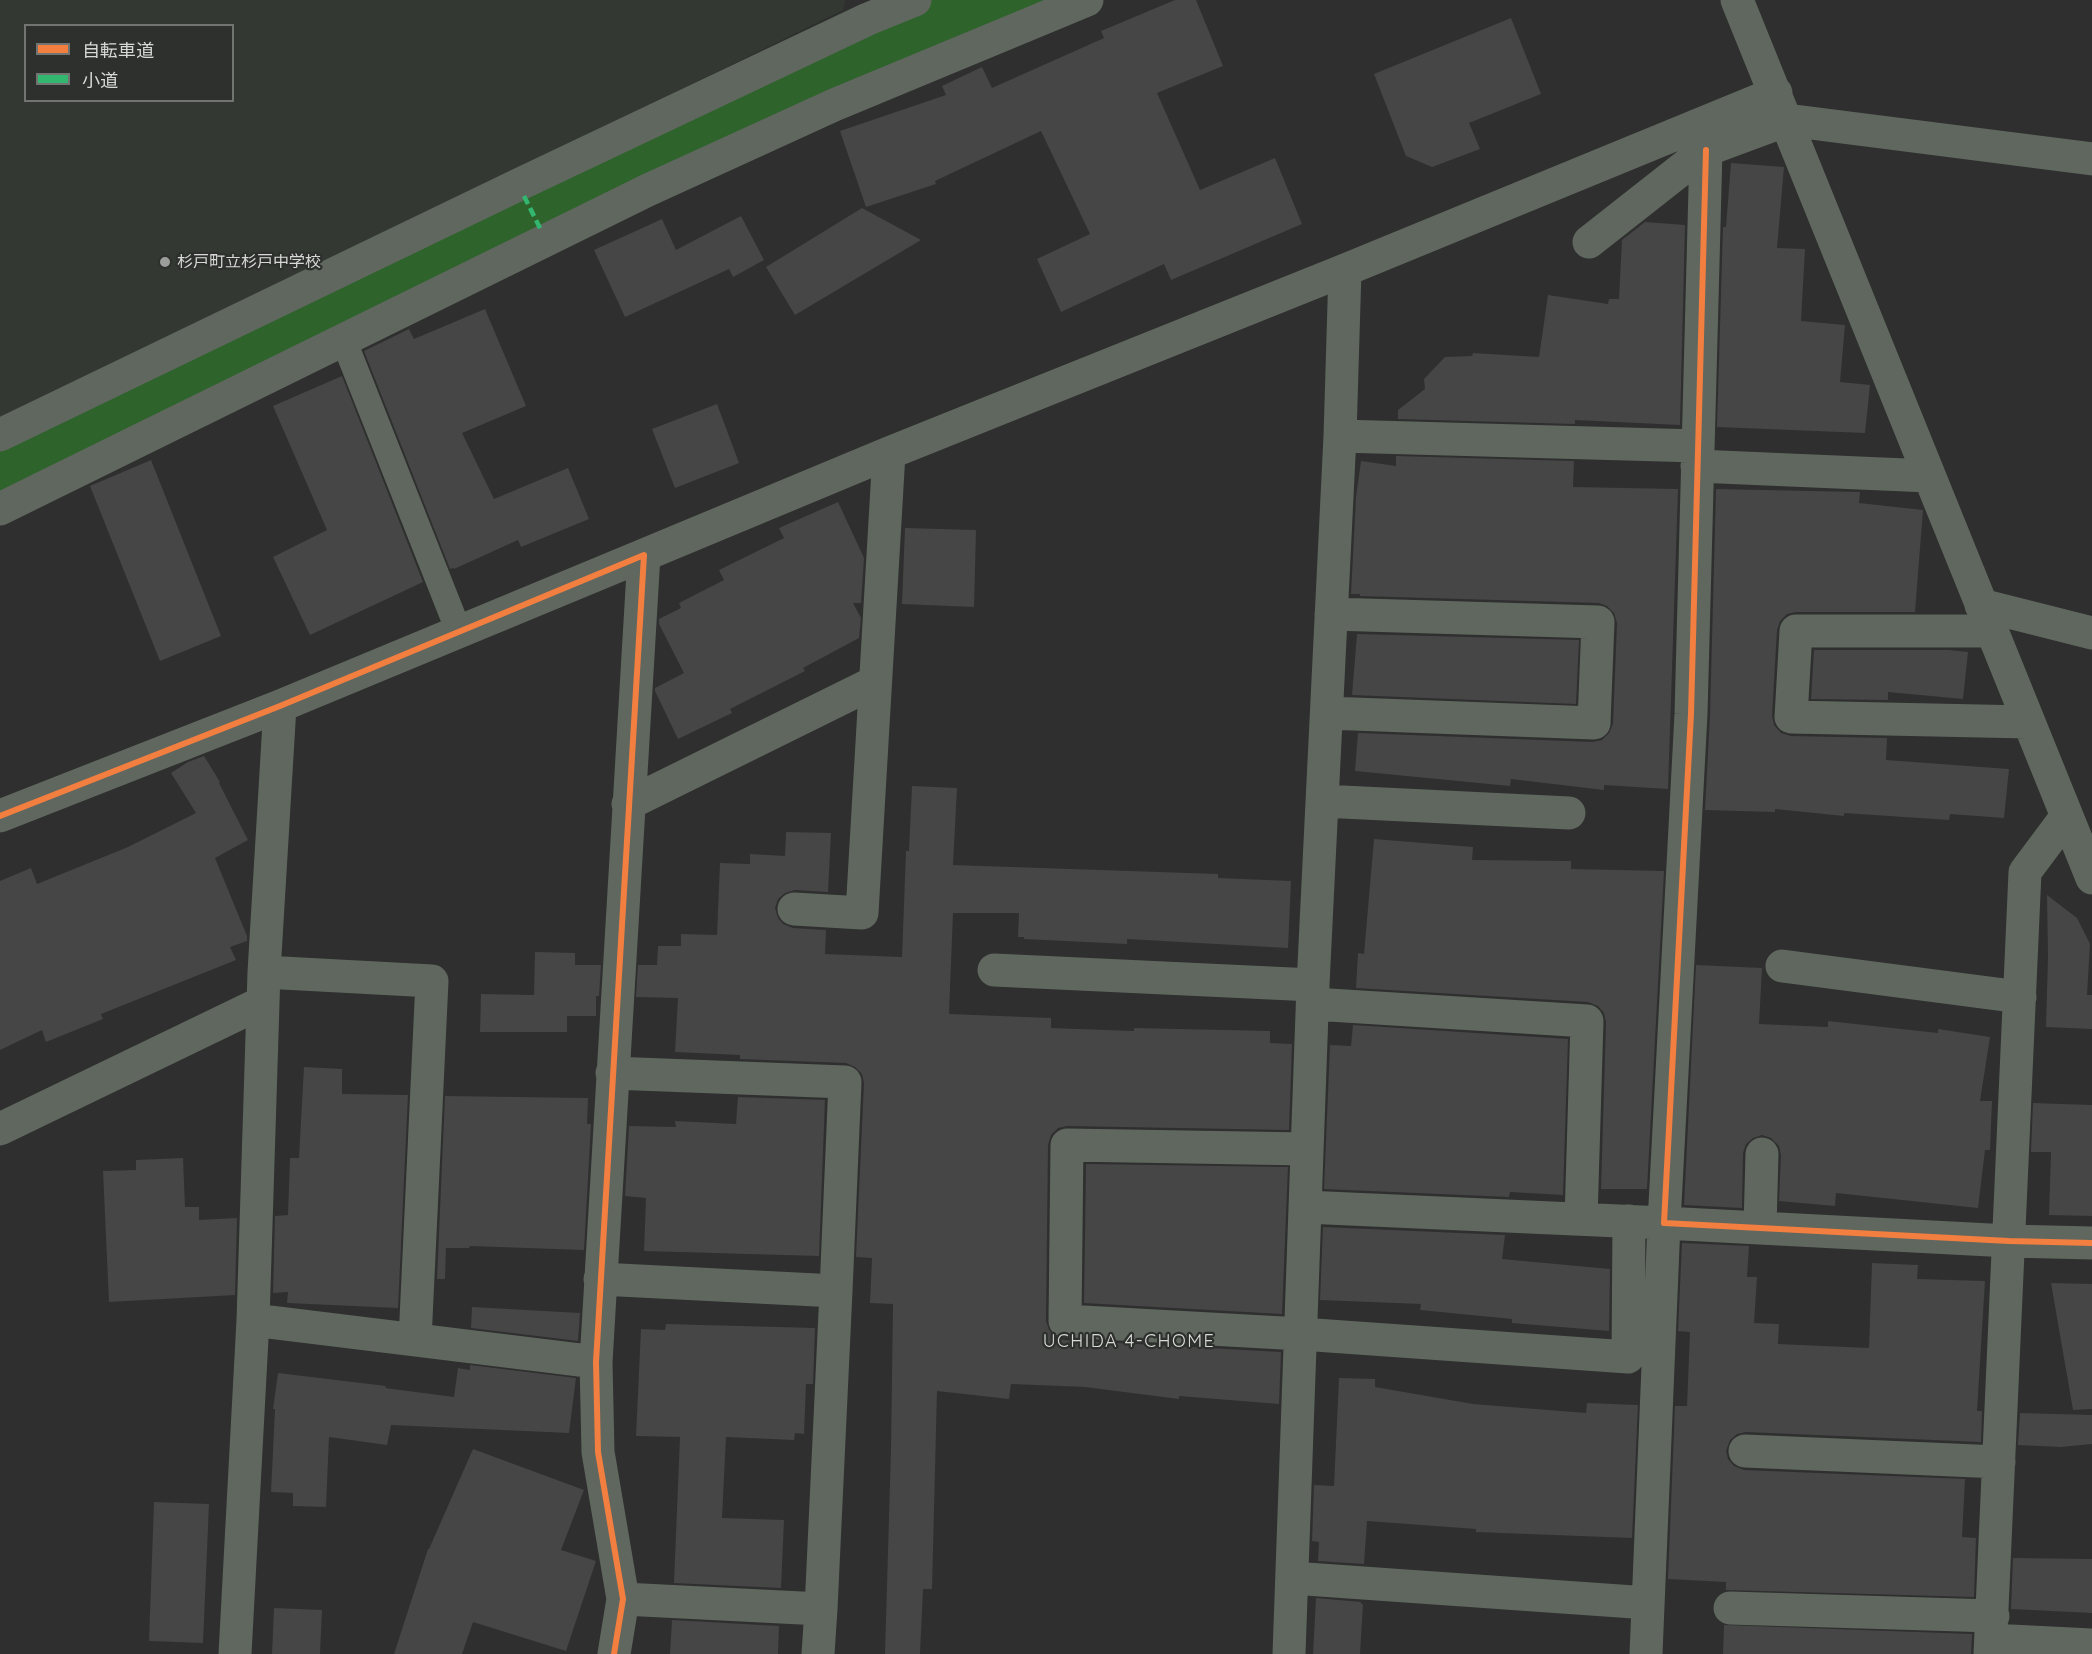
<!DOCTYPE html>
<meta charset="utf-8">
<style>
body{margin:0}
#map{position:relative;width:2092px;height:1654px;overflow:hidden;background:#2e2f2e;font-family:Quicksand,"Noto Sans JP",sans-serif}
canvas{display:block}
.legend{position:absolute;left:24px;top:24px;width:210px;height:78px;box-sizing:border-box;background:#2d302d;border:2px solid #717471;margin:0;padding:8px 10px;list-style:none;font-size:18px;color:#d7d9d7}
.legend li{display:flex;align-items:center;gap:12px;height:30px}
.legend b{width:30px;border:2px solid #717471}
</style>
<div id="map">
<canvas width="2092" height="1654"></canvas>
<ul class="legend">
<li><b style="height:8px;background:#f27e40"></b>自転車道</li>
<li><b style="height:8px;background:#33b770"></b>小道</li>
</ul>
</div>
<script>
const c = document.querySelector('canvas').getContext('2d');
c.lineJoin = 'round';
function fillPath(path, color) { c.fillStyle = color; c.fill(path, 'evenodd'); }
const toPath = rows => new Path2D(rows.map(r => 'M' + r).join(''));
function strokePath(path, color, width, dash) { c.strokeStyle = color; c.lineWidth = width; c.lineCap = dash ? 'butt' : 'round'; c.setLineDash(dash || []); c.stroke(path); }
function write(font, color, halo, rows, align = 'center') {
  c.font = font + ' Quicksand,"Noto Sans JP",sans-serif'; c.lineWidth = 4.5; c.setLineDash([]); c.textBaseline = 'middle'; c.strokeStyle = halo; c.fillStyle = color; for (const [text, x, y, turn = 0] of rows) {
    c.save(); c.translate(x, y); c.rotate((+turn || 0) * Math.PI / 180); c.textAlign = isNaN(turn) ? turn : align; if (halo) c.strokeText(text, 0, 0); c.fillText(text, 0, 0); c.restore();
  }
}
const built = toPath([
 [0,0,845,0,843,10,0,424],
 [26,26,232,26,232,100,26,100]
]);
const river = toPath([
 [0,471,833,69,1005,0]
]);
const building = toPath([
 [1175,0,1196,0,1223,66,1157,93,1200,190,1275,158,1302,224,1171,280,1164,264,1061,312,1037,259,1090,234,1041,131,935,181,936,184,866,207,840,131,946,95,942,86,982,67,992,88,1104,38,1101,31],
 [1511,18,1541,94,1469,123,1480,149,1432,167,1406,156,1374,74],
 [1731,163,1784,167,1777,248,1805,249,1801,321,1845,325,1840,382,1870,385,1865,433,1717,427,1723,227,1726,227],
 [862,208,921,240,795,315,766,267],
 [741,216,764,260,733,277,729,269,625,317,594,250,662,219,676,250],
 [1645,222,1685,225,1680,425,1575,420,1575,424,1398,419,1398,410,1425,389,1424,379,1445,357,1472,356,1473,353,1539,357,1548,295,1608,304,1609,299,1619,299,1622,240],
 [485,309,526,406,462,433,494,499,568,468,589,519,521,547,518,540,454,569,454,568,450,569,364,351,409,329,414,339],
 [342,376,423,582,310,635,273,557,327,530,273,406],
 [717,404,739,463,675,488,652,429],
 [1396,456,1574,461,1573,487,1678,489,1668,789,1604,785,1604,790,1511,779,1510,786,1355,771,1358,733,1593,742,1602,740,1609,733,1613,724,1617,623,1614,613,1607,606,1599,603,1360,596,1360,594,1351,594,1356,497,1361,461,1396,466],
 [151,460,221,636,160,661,90,486],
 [1716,489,1860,492,1859,503,1923,510,1915,612,1796,612,1787,614,1780,621,1777,630,1772,716,1774,725,1781,733,1791,736,1887,738,1886,760,2009,769,2004,818,1950,814,1949,820,1844,813,1844,816,1775,809,1775,812,1705,810,1710,715],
 [838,502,864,558,861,603,853,603,861,618,859,638,803,668,805,671,730,709,732,713,678,739,655,691,655,688,684,673,659,624,659,619,681,608,679,603,724,580,719,570,784,538,779,528],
 [905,528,976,530,974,607,902,604],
 [1357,634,1579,640,1576,704,1352,695],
 [1814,650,1949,650,1968,652,1963,699,1888,692,1888,700,1811,699],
 [204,756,220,782,219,783,248,840,215,858,247,936,247,941,230,947,236,960,101,1014,103,1019,46,1042,42,1030,0,1050,0,881,31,868,37,884,128,847,196,813,171,773,188,762],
 [912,786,957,788,953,865,1218,874,1218,878,1291,881,1288,948,1127,939,1127,944,1024,939,1024,937,1018,937,1019,913,953,913,949,1014,1051,1018,1051,1028,1134,1031,1134,1028,1270,1031,1270,1043,1292,1044,1289,1130,1067,1126,1058,1128,1051,1135,1048,1145,1046,1321,1049,1330,1055,1337,1064,1340,1281,1352,1279,1404,1179,1396,1179,1399,1085,1387,1011,1384,1009,1399,937,1391,932,1589,923,1589,920,1654,885,1654,891,1448,893,1304,870,1303,872,1258,856,1257,864,1083,862,1074,855,1067,846,1063,740,1059,740,1055,675,1052,678,998,636,997,638,965,657,965,658,946,681,946,681,934,717,935,720,863,750,864,750,854,785,856,786,832,831,833,828,892,795,890,785,893,778,899,775,908,778,918,783,924,793,928,826,930,825,954,902,957,906,851,909,851],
 [1374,839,1473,847,1472,860,1571,861,1571,869,1664,871,1647,1189,1601,1189,1606,1022,1604,1013,1598,1006,1588,1002,1356,988,1358,953,1364,954],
 [2047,895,2077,918,2090,944,2087,995,2092,995,2092,1029,2046,1027,2048,956],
 [535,952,575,953,575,965,601,965,599,996,596,996,596,1016,567,1016,567,1032,480,1032,481,994,534,995],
 [1696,965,1762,968,1759,1024,1828,1027,1828,1021,1938,1033,1938,1029,1990,1037,1980,1101,1992,1101,1990,1150,1985,1150,1978,1208,1836,1193,1835,1206,1779,1201,1781,1155,1779,1146,1771,1138,1762,1135,1753,1138,1746,1144,1743,1153,1742,1208,1684,1205],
 [1353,1025,1568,1039,1563,1195,1510,1192,1509,1197,1324,1189,1330,1045,1351,1046],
 [304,1067,342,1069,342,1094,408,1095,398,1308,287,1303,288,1292,273,1293,275,1216,288,1215,290,1158,299,1158],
 [445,1096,588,1098,587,1124,591,1124,584,1250,470,1246,469,1248,446,1248,445,1279,437,1279],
 [738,1097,825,1100,819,1256,644,1251,646,1198,625,1196,629,1126,676,1127,675,1121,736,1124],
 [2033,1103,2092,1105,2092,1216,2049,1215,2051,1152,2031,1152],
 [183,1158,185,1207,199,1207,199,1220,237,1218,235,1295,109,1302,103,1171,136,1170,136,1160],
 [1086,1164,1288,1167,1282,1314,1084,1303],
 [1323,1227,1505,1235,1502,1259,1610,1269,1609,1331,1512,1323,1512,1319,1420,1310,1421,1304,1320,1300],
 [1682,1243,1749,1246,1747,1277,1757,1277,1754,1323,1779,1324,1778,1344,1869,1348,1872,1263,1918,1265,1917,1279,1985,1281,1977,1411,1982,1411,1981,1442,1746,1432,1737,1434,1730,1440,1726,1451,1728,1459,1734,1466,1744,1470,1965,1479,1962,1537,1976,1538,1974,1597,1726,1590,1726,1582,1668,1579,1675,1406,1687,1406,1690,1332,1678,1331],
 [2051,1283,2092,1284,2092,1409,2073,1410],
 [472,1307,580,1313,578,1341,471,1328],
 [666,1324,815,1328,813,1384,806,1384,804,1434,795,1433,794,1440,726,1437,722,1518,784,1520,781,1588,674,1583,680,1437,636,1436,641,1329,665,1330],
 [470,1365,576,1378,569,1433,391,1425,387,1445,329,1437,326,1507,293,1506,293,1493,271,1492,275,1409,273,1409,278,1373,386,1386,385,1388,454,1397,458,1368,470,1370],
 [1339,1378,1375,1379,1375,1387,1473,1404,1586,1413,1587,1403,1638,1405,1632,1538,1476,1532,1476,1529,1367,1521,1364,1564,1318,1561,1319,1542,1312,1541,1314,1485,1334,1486],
 [2020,1413,2092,1415,2092,1444,2061,1447,2018,1445],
 [473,1449,584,1490,561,1550,596,1561,566,1651,473,1622,462,1654,394,1654,428,1549,429,1549],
 [154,1502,209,1504,203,1643,149,1641],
 [2013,1558,2092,1559,2092,1613,2011,1609],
 [1316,1598,1361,1602,1361,1604,1363,1604,1360,1654,1313,1654],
 [274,1608,322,1610,320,1654,272,1654],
 [672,1620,779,1626,778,1654,670,1654],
 [1724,1625,1972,1634,1971,1654,1723,1654]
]);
const service = toPath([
 [344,341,459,632]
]);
const minor = toPath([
 [1737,0,2092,878],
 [1706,150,1691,714,1664,1223,2009,1241,2092,1243],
 [1589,242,1706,150,1787,120,2092,159],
 [0,435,518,185,868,19,915,0],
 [1340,436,1698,446],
 [1697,466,1929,476],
 [0,509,648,190,834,105,1087,0],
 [644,555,889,453,1345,270,1776,93],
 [1981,605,2092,633],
 [1992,631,1796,631,1791,717,2028,722],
 [1327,713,1594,723,1598,622,1331,614],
 [1322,801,1569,813],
 [628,804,875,682],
 [0,816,280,706,644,555,596,1362,598,1452,623,1599,614,1654],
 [794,909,862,913,889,453],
 [1782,966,2020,997],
 [994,970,1313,985],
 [264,972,432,981,415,1340],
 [1313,1004,1587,1021,1581,1219],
 [0,1129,263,1002],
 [1307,1149,1067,1145,1065,1321,1301,1334,1628,1357,1629,1221],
 [1305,1207,1664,1223,1646,1654],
 [1760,1227,1762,1154],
 [600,1279,836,1291,845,1082,612,1073],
 [253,1320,596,1362],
 [1745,1451,1999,1462],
 [1292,1578,1648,1603],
 [623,1599,821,1609,818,1654],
 [1730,1608,1993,1616],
 [821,1609,836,1291],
 [1991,1640,2092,1645],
 [235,1654,253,1320,264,972,280,706],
 [1289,1654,1313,985,1340,436,1345,270],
 [1990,1654,2025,872,2066,817]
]);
const quiet = toPath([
 [524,196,541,230]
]);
const cycleway = toPath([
 [1706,150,1691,714,1664,1223,2009,1241,2092,1243],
 [0,816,280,706,644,555,596,1362,598,1452,623,1599,614,1654]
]);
const markers = [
 [165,262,6,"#9c9e9c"]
];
const poiNames = [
 ["杉戸町立杉戸中学校",177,262]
];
const neighbourhoodNames = [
 ["UCHIDA 4-CHOME",1129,1342]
];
fillPath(built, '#333932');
strokePath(river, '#2e632b', 80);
fillPath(building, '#454645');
strokePath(service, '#5f675f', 26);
strokePath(minor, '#5f675f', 33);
strokePath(quiet, '#33b770', 4.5, [9, 4.5]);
strokePath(cycleway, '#f27e40', 6);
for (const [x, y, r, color] of markers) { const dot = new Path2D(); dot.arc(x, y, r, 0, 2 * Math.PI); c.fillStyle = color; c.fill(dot); strokePath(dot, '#2d302d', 2); }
write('16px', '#d7d9d7', '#2d302d', poiNames, 'left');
c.letterSpacing = '1.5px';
write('18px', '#d7d9d7', '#2d302d', neighbourhoodNames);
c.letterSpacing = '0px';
</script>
